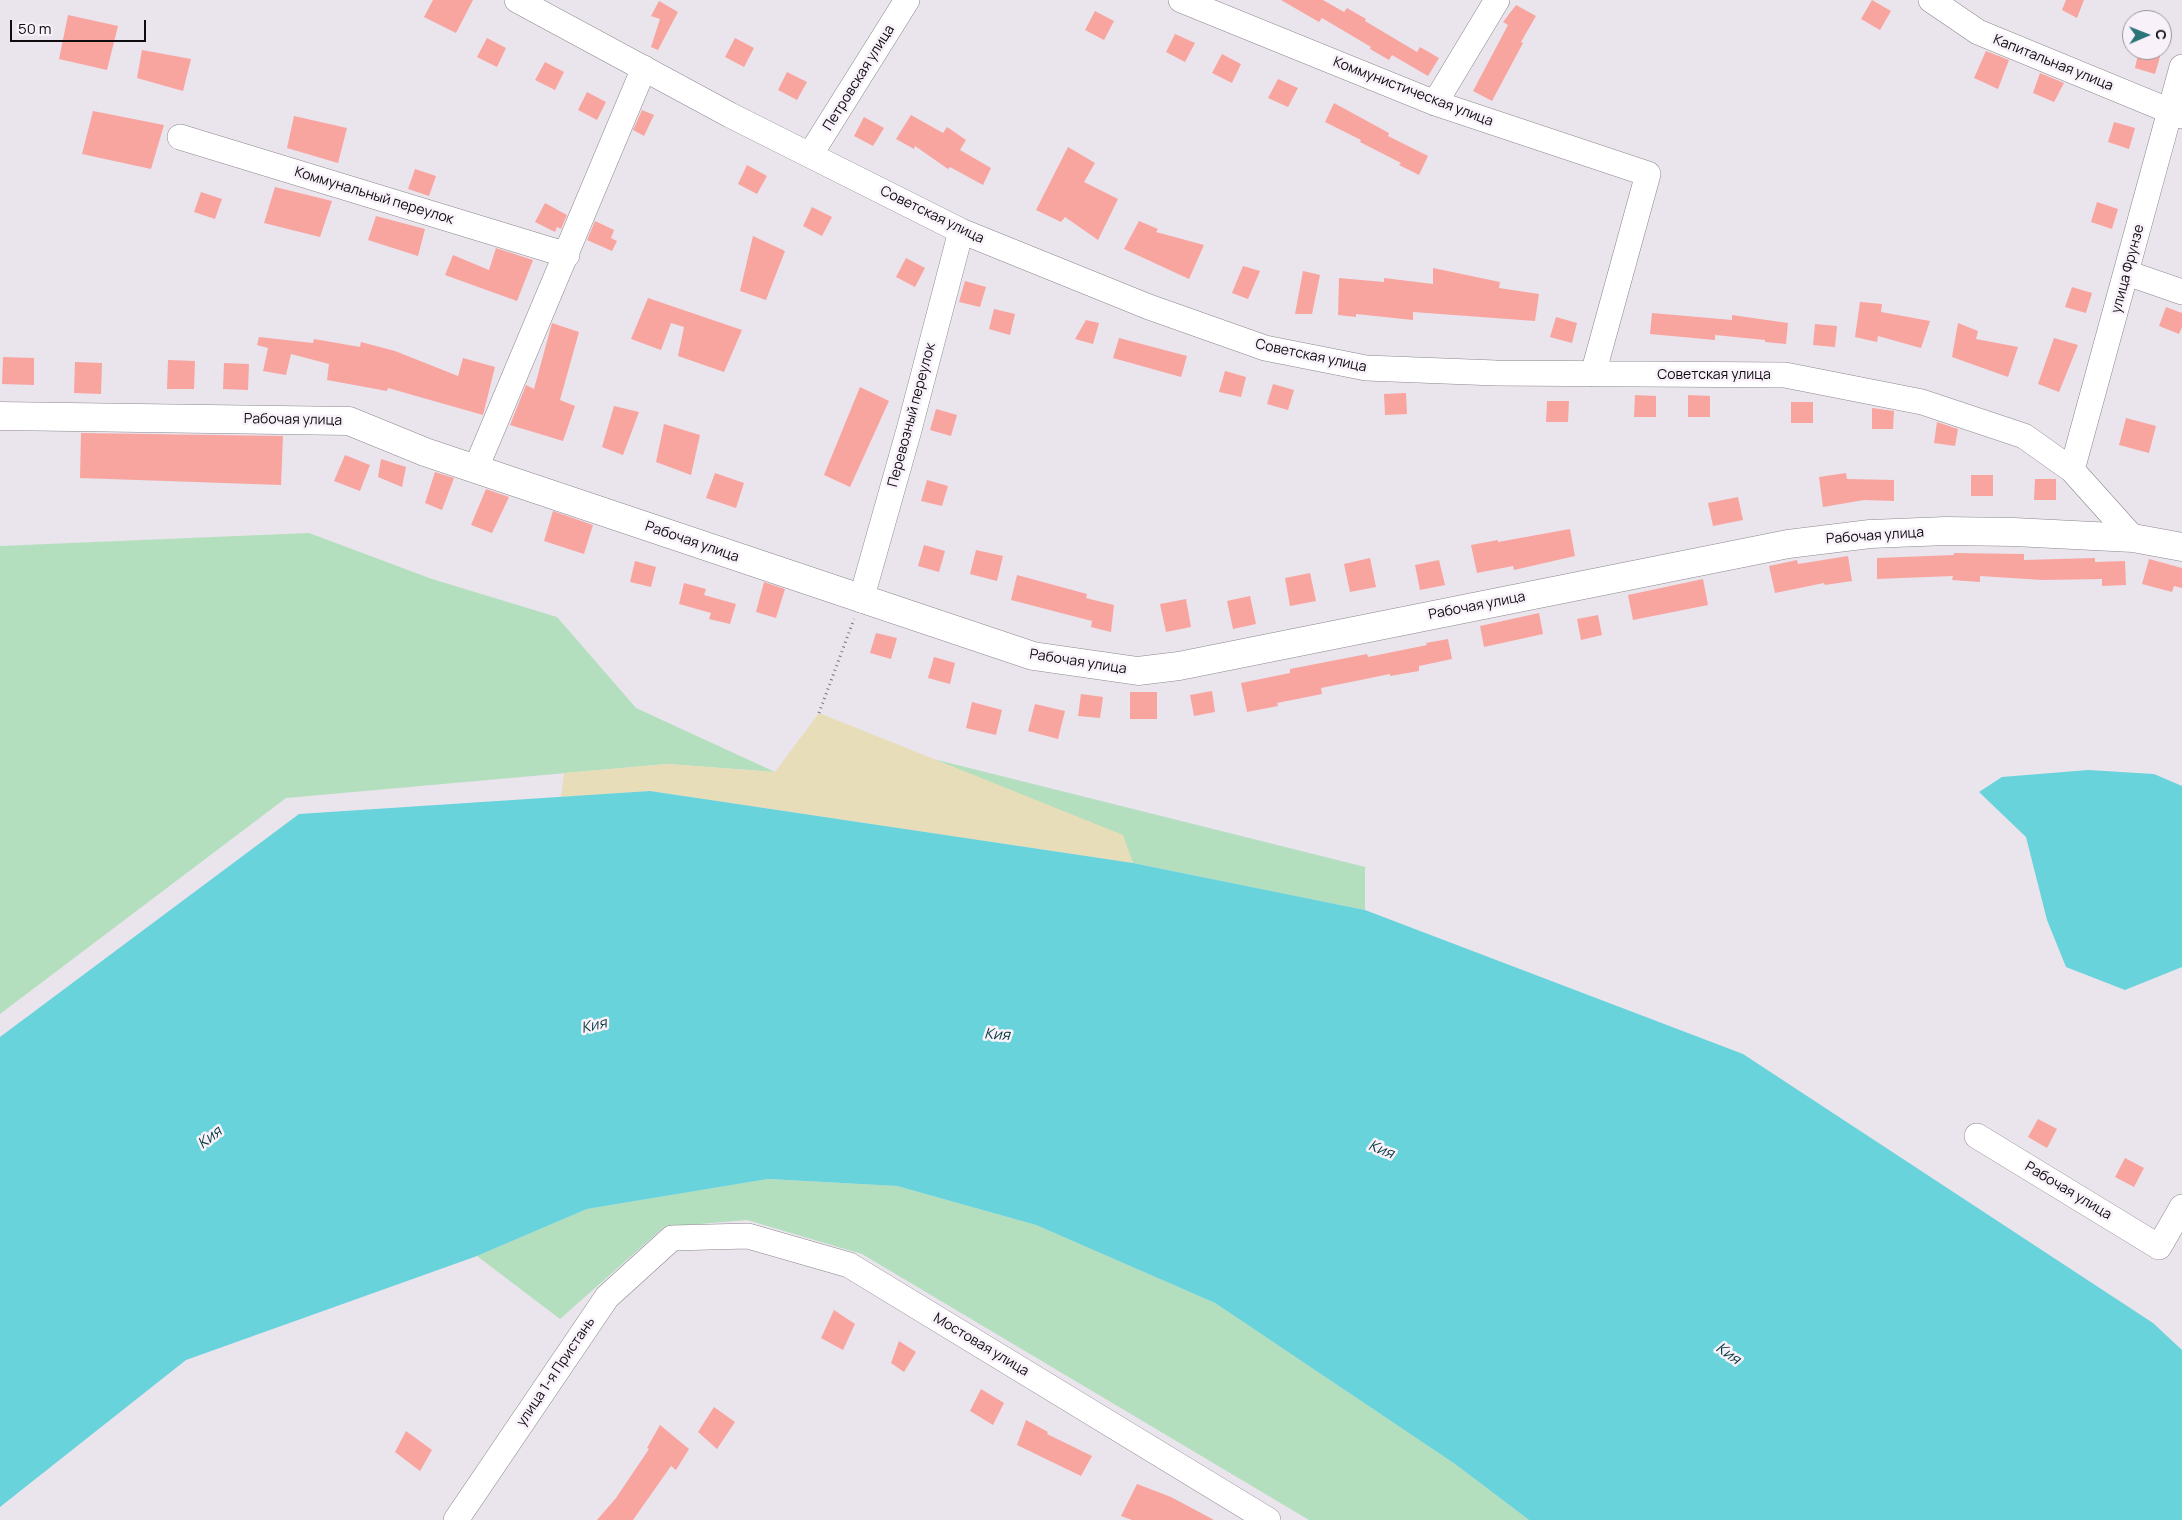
<!DOCTYPE html>
<meta charset="utf-8">
<style>
body{margin:0}
#map{position:relative;width:2182px;height:1520px;overflow:hidden;background:#eae4ed;font-family:Manrope,sans-serif}
canvas{display:block}
.north{position:absolute;left:2122px;top:10px;width:50px;height:50px;box-sizing:border-box;background:#f8f1fa;border:1px solid #9a959c;border-radius:50%;rotate:89deg;font-size:14px;font-weight:700;line-height:20px;text-align:center;color:#0e0c0f}
.north::after{content:'';display:block;margin:auto;width:18px;height:22px;background:#2b7578;clip-path:polygon(50% 0,100% 100%,50% 72%,0 100%)}
.scale{position:absolute;left:10px;top:20px;width:136px;height:22px;box-sizing:border-box;border:2px solid #0e0c0f;border-top:0;padding-left:6px;font-size:15px;line-height:18px;white-space:nowrap;color:#0e0c0f;-webkit-text-stroke:4px #f8f1fa;paint-order:stroke}
</style>
<div id="map">
<canvas width="2182" height="1520"></canvas>
<div class="north">С</div>
<div class="scale">50 m</div>
</div>
<script>
const c = document.querySelector('canvas').getContext('2d');
c.lineJoin = 'round';
function fillPath(path, color) { c.fillStyle = color; c.fill(path, 'evenodd'); }
const toPath = rows => new Path2D(rows.map(r => 'M' + r).join(''));
function strokePath(path, color, width, dash) { c.strokeStyle = color; c.lineWidth = width; c.lineCap = dash ? 'butt' : 'round'; c.setLineDash(dash || []); c.stroke(path); }
function write(font, color, halo, rows, align = 'center') {
  c.font = font + ' Manrope,sans-serif'; c.lineWidth = 5; c.setLineDash([]); c.textBaseline = 'middle'; c.strokeStyle = halo; c.fillStyle = color; for (const [text, x, y, turn = 0] of rows) {
    c.save(); c.translate(x, y); c.rotate((+turn || 0) * Math.PI / 180); c.textAlign = isNaN(turn) ? turn : align; if (halo) c.strokeText(text, 0, 0); c.fillText(text, 0, 0); c.restore();
  }
}
const green = toPath([
 [309,533,432,579,557,617,636,708,775,772,667,764,286,798,0,1014,0,546],
 [933,759,1365,867,1365,910,1133,863,1122,835],
 [768,1179,897,1186,1036,1225,1215,1303,1455,1464,1529,1520,1309,1520,862,1254,747,1220,664,1227,560,1319,477,1256,587,1209]
]);
const sand = toPath([
 [819,713,1123,835,1133,863,650,791,561,797,564,773,667,764,775,772]
]);
const water = toPath([
 [2088,770,2154,774,2182,786,2182,967,2125,990,2066,967,2047,920,2026,837,1979,792,2002,777],
 [650,791,1133,863,1365,910,1743,1054,2153,1323,2182,1350,2182,1520,1529,1520,1455,1464,1215,1303,1036,1225,897,1186,768,1179,587,1209,477,1256,186,1360,0,1507,0,1037,299,814]
]);
const building = toPath([
 [433,0,473,0,456,33,424,17],
 [1281,0,1323,0,1344,12,1347,8,1366,19,1365,21,1417,52,1420,47,1439,58,1428,76,1392,55,1389,60,1370,49,1371,47,1322,18,1319,22],
 [1872,0,1891,11,1880,30,1861,19],
 [2066,0,2084,0,2077,18,2062,10],
 [659,1,678,12,658,50,651,47,660,19,651,16],
 [1516,5,1536,16,1521,42,1523,43,1492,101,1473,91,1508,25,1503,22],
 [1095,11,1114,21,1104,40,1085,30],
 [68,15,118,26,107,70,59,59],
 [1175,34,1195,43,1185,62,1166,52],
 [487,38,506,48,497,67,477,57],
 [735,38,754,48,744,67,725,57],
 [142,50,191,59,183,91,137,78],
 [2139,50,2161,53,2155,74,2135,68],
 [1986,51,2009,60,1998,89,1974,78],
 [1222,54,1241,64,1232,83,1212,73],
 [545,62,564,72,555,90,535,80],
 [787,72,807,82,797,100,778,90],
 [2040,73,2064,83,2054,102,2033,93],
 [1278,79,1298,88,1288,107,1268,98],
 [587,92,606,102,597,120,578,110],
 [1334,103,1389,133,1388,136,1428,156,1419,175,1399,165,1401,163,1360,142,1361,140,1325,122],
 [642,110,654,115,644,136,633,130],
 [93,111,164,125,151,169,82,154],
 [911,115,943,133,947,127,966,140,960,150,991,168,983,185,950,167,948,169,915,146,914,149,896,139],
 [294,116,347,128,338,163,287,148],
 [864,117,884,128,873,146,854,136],
 [2114,122,2135,128,2129,149,2108,142],
 [1068,147,1095,163,1084,182,1118,199,1098,240,1065,217,1061,222,1036,210],
 [747,165,767,176,757,194,738,184],
 [415,169,436,176,429,196,408,189],
 [275,187,332,201,320,237,264,223],
 [201,192,222,199,215,219,194,212],
 [2097,202,2118,209,2112,229,2091,222],
 [545,203,567,215,561,229,557,227,555,232,535,222],
 [812,207,832,217,822,236,803,226],
 [376,216,425,229,418,256,368,240],
 [595,221,614,230,611,238,617,241,612,251,587,240],
 [1139,221,1158,229,1156,232,1204,245,1189,279,1124,249],
 [753,236,785,251,766,300,740,291],
 [496,248,533,260,517,301,445,275,453,255,489,270],
 [906,258,925,268,915,287,896,277],
 [1243,266,1260,271,1248,299,1232,293],
 [1433,268,1500,282,1499,288,1539,294,1535,321,1413,312,1413,320,1356,314,1356,317,1338,315,1339,278,1384,282,1384,278,1433,284],
 [1303,271,1320,275,1312,314,1295,314],
 [965,281,986,287,980,307,959,302],
 [2072,287,2092,293,2086,313,2065,307],
 [648,298,742,330,724,372,678,356,684,327,671,323,661,350,631,339],
 [1860,302,1882,304,1881,312,1930,321,1921,348,1878,336,1877,342,1855,337],
 [2166,307,2182,313,2182,327,2179,334,2159,326],
 [994,309,1015,314,1010,335,989,329],
 [1652,313,1732,320,1732,315,1788,323,1786,344,1765,342,1765,340,1715,335,1715,340,1650,334],
 [1556,317,1577,323,1572,343,1550,337],
 [1086,320,1099,323,1093,344,1075,339],
 [552,323,579,332,560,400,575,406,563,441,510,425,526,385,534,389],
 [1958,323,1978,331,1976,339,2018,347,2008,377,1952,357],
 [1815,324,1837,326,1835,347,1813,345],
 [259,337,313,343,314,339,360,347,361,342,395,351,458,376,463,358,495,367,483,415,388,388,387,391,327,380,329,364,291,354,286,375,263,371,268,348,257,345],
 [1119,338,1187,356,1181,377,1113,358],
 [2054,338,2078,345,2059,392,2038,384],
 [3,357,34,358,34,385,2,384],
 [168,360,195,361,194,389,167,389],
 [75,362,102,363,101,394,74,393],
 [224,363,249,364,248,390,223,389],
 [1225,371,1246,377,1241,397,1219,392],
 [1273,384,1294,390,1288,410,1267,404],
 [860,387,889,401,850,487,824,475],
 [1406,393,1407,414,1385,415,1384,394],
 [1635,395,1656,396,1656,417,1634,417],
 [1688,395,1710,396,1710,417,1688,417],
 [1547,401,1569,401,1568,422,1546,422],
 [1791,402,1813,402,1813,423,1791,423],
 [614,406,639,412,623,455,602,447],
 [1872,408,1894,411,1893,429,1872,429],
 [936,409,957,415,951,436,930,430],
 [2126,418,2156,426,2149,453,2119,445],
 [1937,422,1958,429,1955,446,1934,443],
 [664,424,700,435,691,475,656,462],
 [81,433,283,436,281,485,80,478],
 [345,455,370,465,360,491,334,481],
 [381,459,406,467,402,487,378,477],
 [435,472,454,478,442,510,425,503],
 [715,473,744,483,736,508,706,498],
 [1846,473,1847,479,1894,480,1894,501,1864,500,1823,507,1819,477],
 [1971,475,1993,475,1993,496,1971,496],
 [2035,479,2056,479,2056,500,2034,500],
 [927,480,948,486,942,506,921,501],
 [486,489,509,497,492,533,471,525],
 [1738,497,1743,520,1713,526,1708,503],
 [553,511,593,525,584,554,544,541],
 [1570,529,1575,556,1514,570,1513,566,1477,573,1471,545,1498,540,1498,542],
 [924,545,945,551,939,572,918,566],
 [976,550,1003,556,997,581,970,574],
 [1954,553,2024,554,2024,560,2095,558,2095,562,2125,561,2126,585,2102,586,2102,579,2043,580,1980,576,1980,582,1952,580,1953,576,1877,579,1877,558,1954,555],
 [1848,556,1852,581,1825,585,1824,583,1775,593,1769,566,1797,560,1798,564],
 [1370,558,1376,587,1350,592,1344,564],
 [2149,559,2182,568,2182,588,2174,586,2172,592,2142,584],
 [1439,560,1445,585,1420,590,1415,565],
 [635,561,656,567,651,587,630,582],
 [1310,573,1316,601,1290,606,1285,578],
 [1017,575,1087,594,1086,598,1114,605,1111,632,1091,627,1092,621,1011,600],
 [1703,579,1708,605,1633,620,1628,595],
 [764,582,785,589,776,618,756,612],
 [684,583,706,589,704,595,736,604,730,624,709,619,711,613,679,604],
 [1250,596,1256,624,1233,629,1227,601],
 [1186,599,1191,627,1166,632,1160,604],
 [1539,613,1543,634,1484,647,1480,626],
 [1598,615,1602,635,1581,640,1577,619],
 [876,633,897,638,891,659,870,653],
 [1448,639,1452,659,1419,666,1419,671,1390,676,1390,674,1321,688,1322,694,1277,703,1278,706,1247,712,1241,683,1290,673,1290,669,1367,654,1368,657,1427,645,1426,643],
 [934,657,955,663,950,684,928,678],
 [1212,691,1215,712,1194,716,1190,695],
 [1130,692,1157,692,1157,719,1130,719],
 [1081,694,1103,697,1100,718,1078,716],
 [972,702,1002,710,996,735,966,728],
 [1035,704,1065,711,1058,739,1028,731],
 [2038,1119,2057,1129,2047,1148,2028,1137],
 [2125,1158,2144,1168,2134,1187,2115,1177],
 [834,1310,855,1324,843,1350,821,1338],
 [899,1341,916,1352,904,1372,891,1363],
 [981,1389,1004,1403,993,1425,970,1411],
 [714,1407,735,1422,717,1449,698,1432],
 [1026,1420,1048,1432,1047,1434,1092,1456,1081,1476,1017,1445],
 [660,1425,689,1449,676,1470,671,1466,633,1520,597,1520,616,1498,649,1449,647,1448],
 [406,1431,432,1450,420,1471,395,1452],
 [1137,1484,1171,1497,1214,1520,1132,1520,1121,1516]
]);
const path = toPath([
 [819,713,854,619]
]);
const minor = toPath([
 [517,0,730,115,961,231,1149,307,1265,348,1366,368,1496,373,1785,375,1922,402,2024,436,2072,470,2133,538],
 [1181,0,1435,103,1648,174,1593,374],
 [1931,0,1978,32,2182,116],
 [1435,103,1497,0],
 [180,137,567,255],
 [810,155,907,0],
 [2127,273,2182,292],
 [476,468,644,68],
 [2072,470,2182,67],
 [861,600,909,430,961,231],
 [1977,1136,2159,1247,2182,1207],
 [456,1520,607,1297,672,1238,748,1236,849,1265,1268,1520]
]);
const major = toPath([
 [0,416,349,421,425,452,1033,656,1138,671,1179,666,1788,544,1870,534,1946,531,2014,532,2133,538,2182,547]
]);
const streetNames = [
 ["Капитальная улица",2053,63,22],
 ["Петровская улица",859,78,-58],
 ["Коммунистическая улица",1413,92,21],
 ["Коммунальный переулок",374,196,17],
 ["Советская улица",932,215,26],
 ["улица Фрунзе",2128,269,-75],
 ["Советская улица",1311,356,12],
 ["Советская улица",1714,375],
 ["Перевозный переулок",912,415,-75],
 ["Рабочая улица",293,420,1],
 ["Рабочая улица",1875,536,-4],
 ["Рабочая улица",692,542,19],
 ["Рабочая улица",1477,606,-11],
 ["Рабочая улица",1078,662,9],
 ["Рабочая улица",2068,1191,31],
 ["Мостовая улица",981,1345,31],
 ["улица 1-я Пристань",556,1372,-56]
];
const waterNames = [
 ["Кия",594,1026,-13],
 ["Кия",997,1035,4],
 ["Кия",210,1138,-38],
 ["Кия",1381,1150,22],
 ["Кия",1728,1354,35]
];
fillPath(green, '#b3dfbe');
fillPath(sand, '#e7ddb8');
fillPath(water, '#68d3db');
fillPath(building, '#f8a5a0');
strokePath(minor, '#8c868e', 26);
strokePath(major, '#8c868e', 29);
strokePath(path, '#777378', 3, [1, 4]);
strokePath(minor, '#fff', 25);
strokePath(major, '#fff', 28);
write('14px', '#0e0c0f', '#f8f1fa', streetNames);
write('italic 15px', '#03393c', '#f8f1fa', waterNames);
</script>
